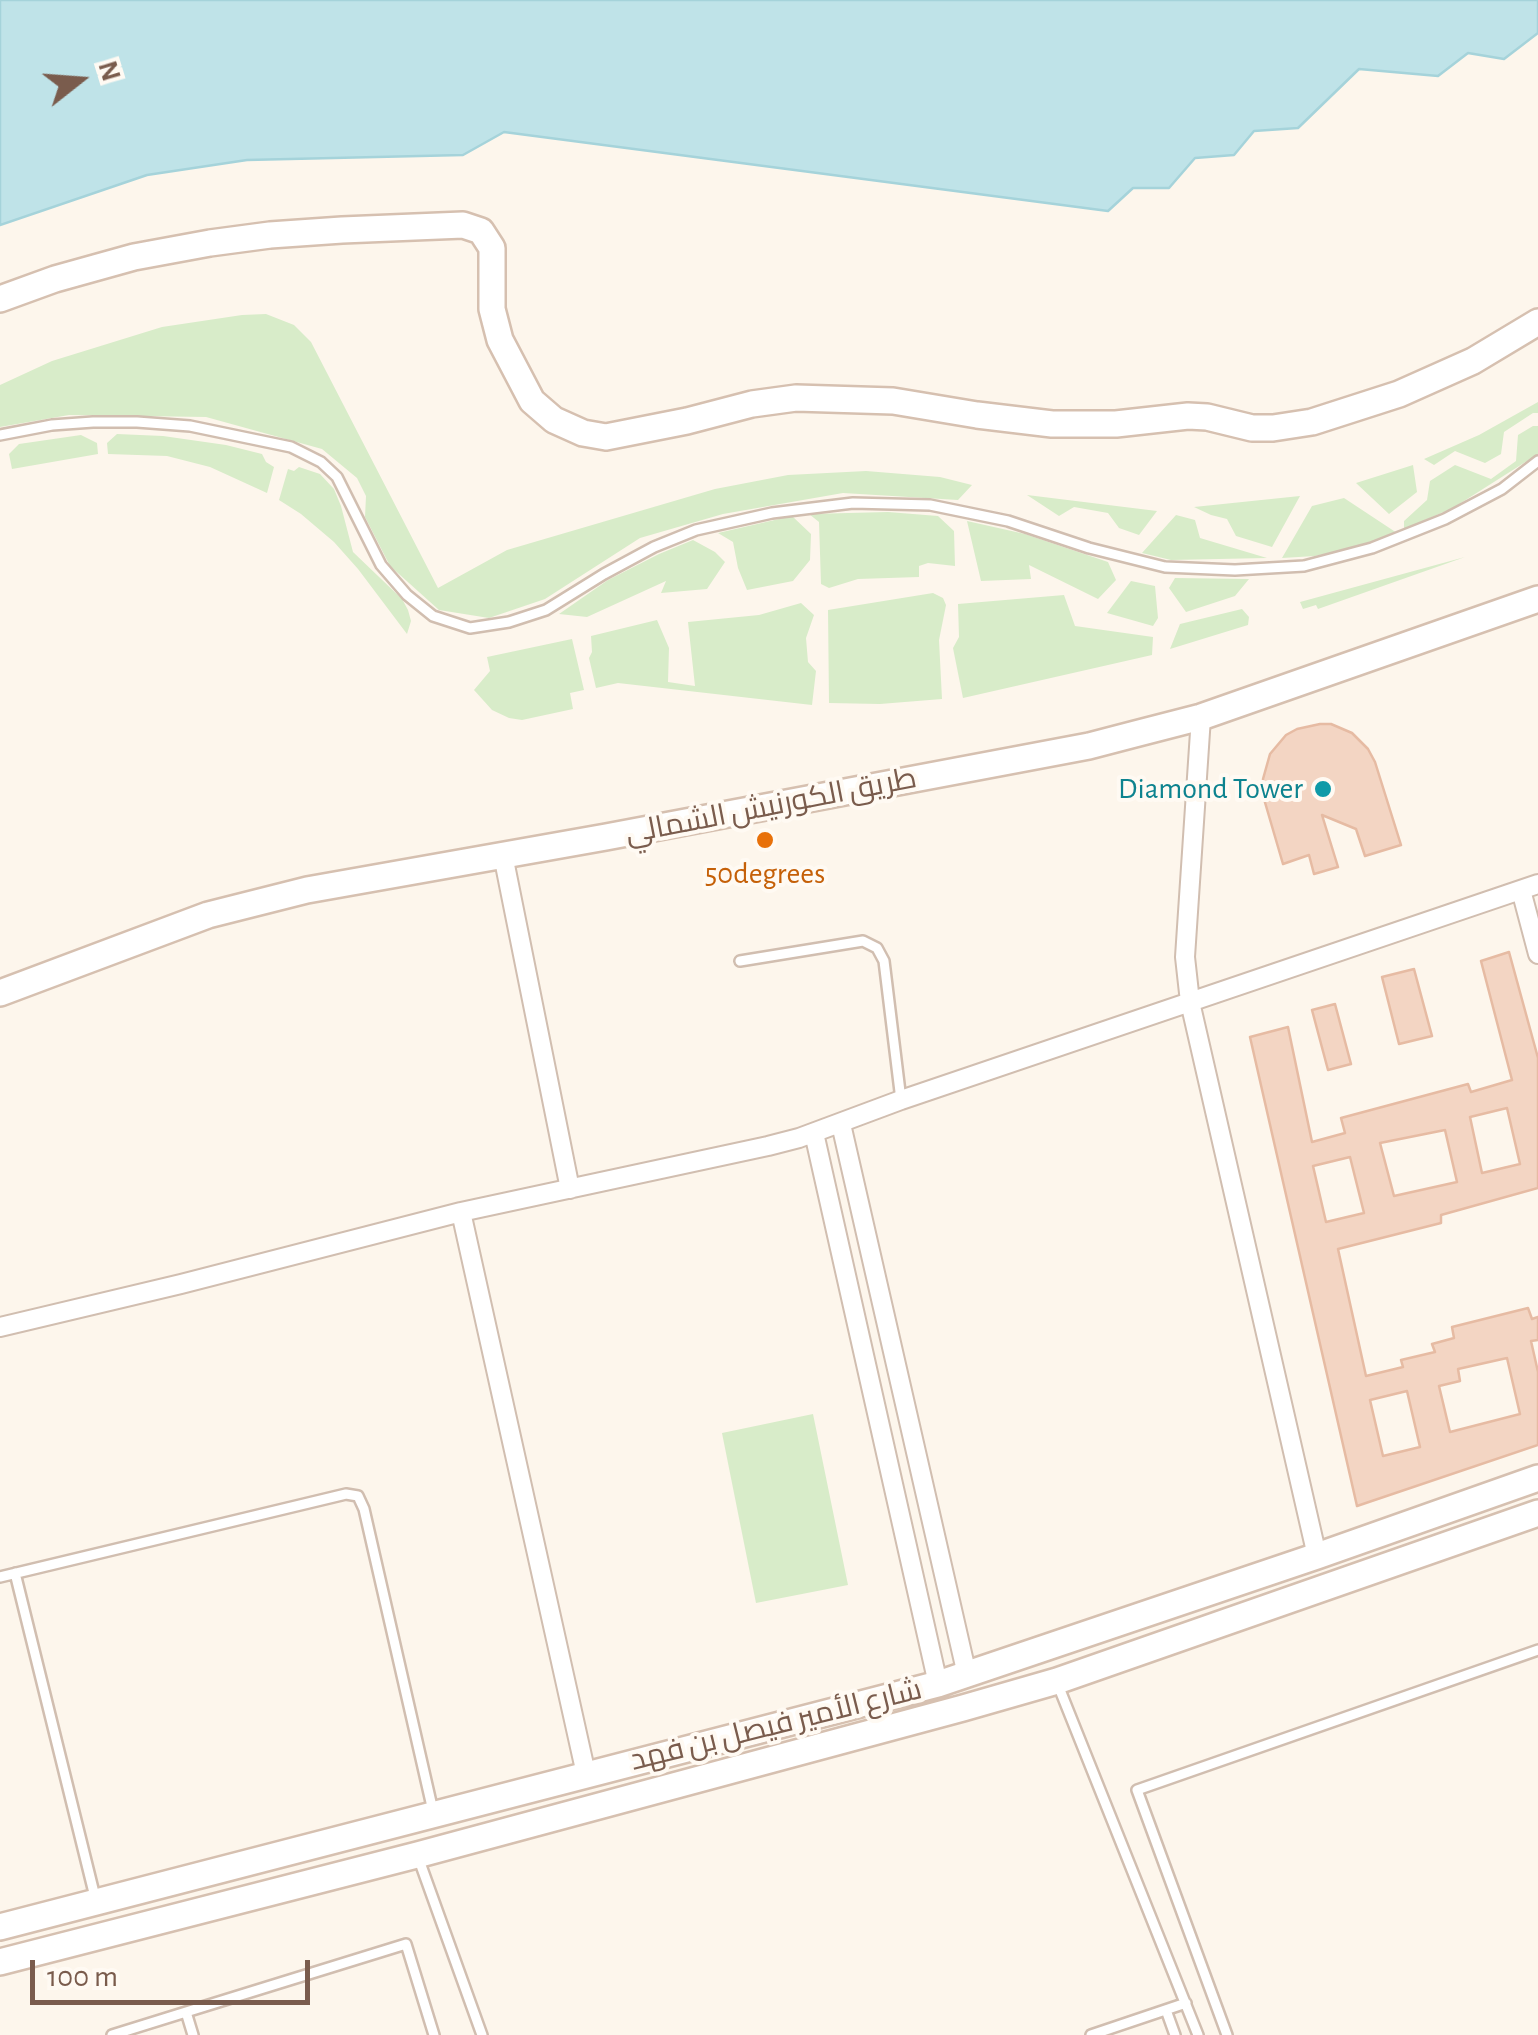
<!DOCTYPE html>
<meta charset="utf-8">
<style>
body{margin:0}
#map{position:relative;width:1538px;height:2035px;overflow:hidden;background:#fdf6ec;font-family:"Alegreya Sans",sans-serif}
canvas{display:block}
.north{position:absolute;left:30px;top:30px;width:100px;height:100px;-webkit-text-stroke:8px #fffaf3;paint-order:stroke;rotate:73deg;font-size:28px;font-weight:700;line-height:40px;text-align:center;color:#7a5c4d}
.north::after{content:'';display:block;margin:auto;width:35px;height:45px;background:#7a5c4d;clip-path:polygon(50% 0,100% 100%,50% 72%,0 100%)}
.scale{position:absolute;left:30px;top:1960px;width:280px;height:45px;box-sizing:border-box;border:5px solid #7a5c4d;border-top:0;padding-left:12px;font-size:30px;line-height:35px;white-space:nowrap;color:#7a5c4d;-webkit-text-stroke:8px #fffaf3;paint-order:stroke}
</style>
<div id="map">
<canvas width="1538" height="2035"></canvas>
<div class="north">N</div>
<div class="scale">100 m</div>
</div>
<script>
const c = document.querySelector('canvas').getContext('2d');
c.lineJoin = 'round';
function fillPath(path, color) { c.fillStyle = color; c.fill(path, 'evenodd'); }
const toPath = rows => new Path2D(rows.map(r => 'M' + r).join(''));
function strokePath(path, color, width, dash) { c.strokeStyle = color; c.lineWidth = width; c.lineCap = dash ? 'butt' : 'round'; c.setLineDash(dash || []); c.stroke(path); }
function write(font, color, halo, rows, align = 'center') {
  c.font = font + ' "Alegreya Sans",Cairo,sans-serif'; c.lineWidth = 8; c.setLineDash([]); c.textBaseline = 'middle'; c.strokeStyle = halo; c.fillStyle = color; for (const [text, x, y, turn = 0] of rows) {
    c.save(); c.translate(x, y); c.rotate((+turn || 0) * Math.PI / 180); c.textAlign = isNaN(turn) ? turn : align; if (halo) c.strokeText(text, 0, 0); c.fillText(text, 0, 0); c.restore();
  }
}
const green = toPath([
 [266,314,294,325,311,342,438,588,507,550,715,489,788,475,866,471,940,477,972,485,958,500,843,493,723,514,640,538,545,599,489,618,439,610,390,566,365,517,366,496,357,478,322,449,206,417,69,415,0,427,0,385,52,361,162,327,242,315],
 [1538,402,1538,413,1533,413,1504,432,1501,454,1485,463,1455,451,1434,465,1424,459,1479,435],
 [1533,426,1538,426,1538,454,1453,508,1404,529,1404,521,1427,500,1430,481,1455,465,1491,479,1516,461,1518,435],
 [117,434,163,436,226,445,262,454,266,462,274,467,267,493,210,467,167,456,108,454,107,443],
 [81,435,97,443,98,454,12,469,9,454,19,444],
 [1413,465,1417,492,1389,514,1356,483],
 [299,467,320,474,334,489,341,506,353,552,402,599,408,610,411,621,407,634,358,569,334,542,301,514,279,500,288,469,294,471],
 [1027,495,1157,511,1139,535,1119,528,1108,513,1074,507,1059,516],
 [1300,496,1272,547,1236,536,1227,519,1211,515,1194,507],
 [1344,498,1397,533,1367,544,1315,556,1282,558,1312,506],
 [888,512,938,516,954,531,955,566,928,563,919,566,919,577,858,579,829,588,821,584,819,522,809,514],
 [1176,515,1195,520,1200,538,1267,558,1171,560,1142,553],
 [792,516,811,534,810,560,793,581,747,590,738,568,733,542,718,533],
 [967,521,1025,534,1108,562,1116,580,1098,599,1029,565,1031,579,981,581],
 [693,540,715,552,725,562,707,589,661,593,666,581,587,617,559,614,608,580,659,554],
 [1465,557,1318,609,1316,605,1303,609,1300,602],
 [1175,578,1249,579,1235,596,1186,612,1169,588],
 [1131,581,1155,586,1158,618,1153,626,1107,613],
 [933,593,943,598,946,605,939,640,942,699,880,704,829,703,828,610],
 [1064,595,1075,626,1153,637,1152,655,963,698,953,648,959,637,958,604],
 [801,603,814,615,806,638,808,662,816,671,812,705,618,683,596,688,589,658,592,652,591,636,657,620,669,648,668,682,695,686,688,622,759,615],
 [1242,609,1249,617,1248,625,1170,649,1180,624],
 [572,639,584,690,570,693,573,709,522,720,509,718,492,710,474,690,490,671,487,657],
 [813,1414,848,1585,756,1603,722,1433]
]);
const water = toPath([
 [0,0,1538,0,1538,33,1504,59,1468,53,1438,76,1359,69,1298,128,1254,131,1234,155,1195,158,1169,188,1133,188,1108,211,504,132,463,155,247,160,147,175,0,225,0,0]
]);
const building = toPath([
 [1320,724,1331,724,1352,733,1368,749,1375,762,1401,845,1365,856,1356,829,1322,815,1338,867,1314,874,1309,855,1283,864,1264,799,1263,779,1270,754,1286,735,1297,729,1320,724],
 [1509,952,1538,1058,1538,1188,1441,1215,1441,1223,1338,1249,1366,1376,1403,1367,1401,1360,1435,1352,1432,1344,1454,1338,1452,1327,1528,1308,1532,1319,1538,1317,1538,1340,1531,1341,1538,1372,1538,1445,1357,1506,1250,1037,1288,1027,1312,1142,1345,1133,1341,1118,1468,1084,1471,1092,1512,1080,1481,961,1509,952],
 [1507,1108,1520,1164,1482,1173,1470,1117,1507,1108],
 [1445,1130,1457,1182,1394,1196,1380,1143,1445,1130],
 [1350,1157,1364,1213,1326,1222,1313,1166,1350,1157],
 [1507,1358,1520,1414,1450,1432,1439,1386,1460,1381,1458,1369,1507,1358],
 [1407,1391,1420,1447,1383,1456,1370,1400,1407,1391],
 [1414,969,1432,1036,1399,1044,1382,977,1414,969],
 [1335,1004,1351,1064,1328,1070,1312,1010,1335,1004]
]);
const service = toPath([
 [0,435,52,425,93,422,137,422,190,426,291,447,321,462,337,477,381,565,407,595,433,616,470,628,509,622,546,610,604,574,654,547,696,530,772,513,853,503,930,505,1008,521,1089,548,1165,567,1235,570,1304,566,1372,548,1445,519,1502,489,1538,461],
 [740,961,863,941,877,948,884,961,901,1100],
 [15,1573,96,1901],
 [0,1577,346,1494,358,1496,364,1509,433,1811],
 [1058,1685,1198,2035],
 [418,1857,482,2035],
 [1166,2010,1175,2035],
 [186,2012,406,1944,434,2035],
 [112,2035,186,2012,193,2035],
 [1091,2035,1186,2003],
 [1227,2035,1137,1790,1538,1650]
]);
const minor = toPath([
 [1201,717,1185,957,1190,1002,1317,1556],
 [503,855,570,1189],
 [1521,890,1538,954],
 [841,1124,967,1675],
 [814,1133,938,1684],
 [461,1212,586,1774],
 [0,1327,181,1284,461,1212,768,1146,799,1138,901,1100,1538,884]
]);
const secondary = toPath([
 [0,299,55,279,134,257,210,243,270,235,342,230,463,225,481,231,492,248,492,309,500,340,532,401,554,420,583,433,606,437,687,421,752,404,796,398,893,401,977,415,1052,424,1116,424,1188,416,1207,417,1252,428,1273,428,1312,422,1399,394,1473,361,1538,322],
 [0,993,208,915,307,890,606,837,1089,746,1135,734,1201,717,1538,599],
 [0,1927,938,1684,1317,1556,1538,1478],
 [0,1962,417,1855,963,1708,1057,1681,1538,1513]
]);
const markers = [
 [1323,789,10,"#0f9aa8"],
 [765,840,10,"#e8710a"]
];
const cultureNames = [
 ["Diamond Tower",1303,789]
];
const streetNames = [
 ["طريق الكورنيش الشمالي",771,806,-11],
 ["شارع الأمير فيصل بن فهد",776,1725,-14]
];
const foodNames = [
 ["50degrees",765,874]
];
fillPath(green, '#d8ecc9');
fillPath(water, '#bfe3e8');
strokePath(water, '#a5d3da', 2.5);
fillPath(building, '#f3d5c3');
strokePath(building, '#e6bba3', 2.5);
strokePath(service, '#d1beb0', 14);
strokePath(minor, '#d1beb0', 22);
strokePath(secondary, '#d6c0b0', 30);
strokePath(service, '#fff', 9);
strokePath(minor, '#fff', 18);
strokePath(secondary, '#fff', 25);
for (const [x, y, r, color] of markers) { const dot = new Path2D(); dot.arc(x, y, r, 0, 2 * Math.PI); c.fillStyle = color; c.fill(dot); strokePath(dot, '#fffaf3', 4); }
write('30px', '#0d838f', '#fffaf3', cultureNames, 'right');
write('30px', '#7a5c4d', '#fffaf3', streetNames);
write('30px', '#c56008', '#fffaf3', foodNames);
</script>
